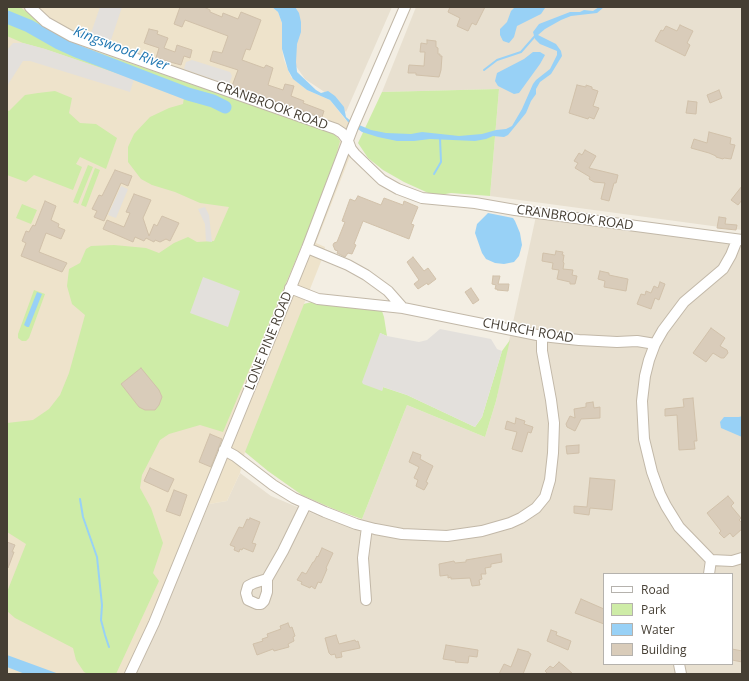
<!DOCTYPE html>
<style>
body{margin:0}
#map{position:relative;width:749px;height:681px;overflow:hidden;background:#f3eee3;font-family:"Open Sans",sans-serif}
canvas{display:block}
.frame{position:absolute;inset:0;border:8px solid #453e33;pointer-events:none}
.legend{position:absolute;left:603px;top:573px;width:130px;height:92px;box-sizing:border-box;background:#fff;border:1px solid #b5b2ad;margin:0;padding:5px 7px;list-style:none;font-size:12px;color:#453e33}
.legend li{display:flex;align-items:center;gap:8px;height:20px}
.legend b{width:20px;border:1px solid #b5b2ad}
</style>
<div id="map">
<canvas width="749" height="681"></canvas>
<div class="frame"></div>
<ul class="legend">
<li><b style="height:5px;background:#fff"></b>Road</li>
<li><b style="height:11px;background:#ceeca7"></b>Park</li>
<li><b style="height:11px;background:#98d1f6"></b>Water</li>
<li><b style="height:11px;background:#d9ccba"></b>Building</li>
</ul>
</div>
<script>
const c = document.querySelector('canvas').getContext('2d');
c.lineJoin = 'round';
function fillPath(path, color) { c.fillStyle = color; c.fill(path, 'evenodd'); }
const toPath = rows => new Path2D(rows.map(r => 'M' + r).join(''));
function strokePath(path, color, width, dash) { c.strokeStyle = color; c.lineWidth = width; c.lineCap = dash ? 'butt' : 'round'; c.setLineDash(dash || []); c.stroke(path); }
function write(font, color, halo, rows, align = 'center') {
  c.font = font + ' "Open Sans",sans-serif'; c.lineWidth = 3; c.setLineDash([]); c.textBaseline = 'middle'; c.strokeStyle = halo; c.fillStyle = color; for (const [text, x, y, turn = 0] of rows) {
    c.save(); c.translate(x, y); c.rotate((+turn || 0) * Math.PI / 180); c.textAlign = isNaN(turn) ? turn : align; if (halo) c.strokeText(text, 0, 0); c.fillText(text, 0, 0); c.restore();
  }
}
const residential = toPath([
 [283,7,392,7,346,112,335,99,305,79,291,59],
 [416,7,742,7,742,230,490,196,499,89,382,92],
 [536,216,742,246,742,674,136,674,209,504,227,501,240,473,271,496,321,517,360,529,362,519,407,405,485,437,496,401],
 [604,574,732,574,732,664,604,664]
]);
const education = toPath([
 [7,7,272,7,278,12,282,23,282,49,284,60,291,77,307,90,330,100,345,119,351,124,354,146,316,243,325,247,322,259,304,304,312,302,362,519,334,509,302,495,268,471,245,452,240,473,227,501,209,504,136,674,7,674]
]);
const green = toPath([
 [7,7,20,7,65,41,331,132,337,137,340,141,336,156,305,238,223,432,200,425,169,434,160,440,142,475,140,488,151,508,163,543,153,573,159,581,116,674,88,674,84,672,76,660,73,648,15,618,7,611,7,592,26,544,7,532,7,423,33,420,49,409,60,395,69,373,85,315,72,304,67,286,69,269,80,263,86,249,91,246,114,245,146,248,159,253,174,243,188,237,197,242,214,241,229,207,200,203,175,192,152,185,141,179,128,162,128,147,134,134,150,117,169,108,183,104,184,97,45,49,23,43,7,36],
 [499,89,490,196,451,193,435,196,404,182,383,170,368,158,358,143,382,92],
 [55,91,72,98,69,113,80,123,96,124,117,138,106,169,80,157,76,164,82,167,73,190,34,175,26,182,7,175,7,110,9,111,25,95,38,93],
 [88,165,93,167,78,204,73,202],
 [95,168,100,170,86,207,81,205],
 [22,204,37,210,31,224,16,218],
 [34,290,45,294,29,338,26,341,22,341,18,338,18,334],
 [312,302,381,308,384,317,387,336,380,333,382,391,383,387,407,395,475,427,482,417,502,351,510,340,496,401,485,437,407,405,362,519,334,509,302,495,268,471,245,452,304,304]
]);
const parking = toPath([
 [100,7,122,7,111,40,91,33],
 [13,43,23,43,45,49,134,79,130,92,30,61,23,61,7,86,7,50],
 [192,60,230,72,232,76,229,85,184,69,186,62],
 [121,186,128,189,116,218,108,215],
 [205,207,209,215,212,242,206,241,205,224,198,209],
 [203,277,240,291,228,327,190,313],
 [440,329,491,339,497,349,502,351,482,417,475,427,407,395,383,387,382,391,363,384,362,382,380,333,387,336,419,342,427,340]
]);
const water = toPath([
 [272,7,295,7,299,13,301,22,301,32,297,44,296,62,297,72,316,90,321,93,328,91,335,96,344,107,346,117,352,122,371,130,386,133,411,134,422,132,459,136,482,134,496,130,506,129,512,126,522,109,533,84,536,80,550,69,557,55,557,51,540,44,535,39,533,32,539,24,570,12,580,12,584,10,593,11,599,7,604,7,597,13,571,16,561,20,545,29,538,35,556,44,561,51,562,56,551,74,540,82,536,89,536,94,531,101,526,113,508,135,504,137,493,136,486,139,475,141,430,139,414,141,397,141,378,137,362,132,348,122,330,100,307,90,293,79,288,70,282,49,282,23,278,12],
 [515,7,544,7,545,8,541,14,517,26,514,37,509,43,503,41,500,35,500,29,507,22,511,11],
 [533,52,540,52,545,55,540,64,519,93,514,94,498,86,495,81,497,73,524,59],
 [488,213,513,218,515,221,520,233,522,245,519,256,514,262,504,264,495,263,486,259,482,253,475,233,477,224],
 [37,292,42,294,29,327,27,327,24,325],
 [742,416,742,437,721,428,720,422,724,417,739,417],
 [7,655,59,674,25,674,7,667]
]);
const stream = toPath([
 [484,70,497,60,521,52,535,36],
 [434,174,441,162,440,138],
 [80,499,83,517,97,557,102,605,101,620,105,635,109,647]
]);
const river = toPath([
 [7,17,29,26,59,43,79,52,154,81,188,94,213,101,225,107]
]);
const building = toPath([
 [180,7,204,7,210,10,210,12,222,17,223,13,238,19,241,12,261,20,250,50,246,49,242,60,264,68,266,65,273,68,268,85,283,90,285,84,294,86,291,96,304,101,303,103,324,111,322,117,232,86,238,70,210,61,213,51,222,53,228,36,185,20,182,27,174,24,180,7],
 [450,7,485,7,476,25,472,23,468,31,457,26,460,18,448,12,450,7],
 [680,25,693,31,687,43,690,45,685,56,655,41,661,30,663,31,666,26,677,31,680,25],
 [149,29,158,31,157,34,168,38,164,48,175,52,177,45,192,50,190,58,184,56,181,65,156,58,159,48,144,43,149,29],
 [427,40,436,41,436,47,438,48,438,54,440,54,440,56,442,56,441,70,439,77,416,75,416,73,408,73,409,65,424,66,425,52,420,52,421,43,427,44,427,40],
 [577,85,586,87,586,85,592,87,592,89,598,91,593,106,599,108,594,119,589,117,588,119,569,113,577,85],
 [719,90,722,98,710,103,707,95,719,90],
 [688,101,697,102,696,114,686,113,688,101],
 [709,132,731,138,730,144,735,145,731,159,724,158,723,159,716,157,716,156,709,153,691,148,694,139,707,143,709,132],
 [585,150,596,156,589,168,618,175,616,183,614,183,609,201,601,199,605,183,594,182,589,179,590,177,575,168,578,163,574,161,579,153,582,155,585,150],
 [115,170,132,176,128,186,121,183,104,221,94,217,97,211,92,209,99,195,102,196,115,170],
 [742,186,742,200,738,205,731,200,742,186],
 [134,194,151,200,143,218,149,236,154,224,157,226,162,216,179,223,170,241,166,239,160,242,155,240,154,242,146,238,144,241,135,237,133,242,103,229,107,220,124,227,130,213,126,212,134,194],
 [358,196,381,205,384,198,403,205,404,201,418,207,411,224,414,225,409,239,363,221,354,244,356,245,352,254,348,253,345,257,337,253,338,251,335,250,333,245,334,243,337,242,345,222,342,221,350,199,355,201,358,196],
 [45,201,56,206,51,220,59,224,58,227,65,230,61,239,46,233,39,252,67,263,62,272,21,256,26,243,22,241,26,231,29,232,31,228,33,225,35,226,45,201],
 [719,217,726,218,725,224,737,225,736,230,717,228,719,217],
 [556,251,563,252,562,255,564,255,563,262,564,263,563,269,573,270,572,275,577,276,575,284,570,284,570,282,557,279,559,270,552,269,553,263,542,261,543,253,555,255,556,251],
 [413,257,424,271,428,268,436,279,428,285,427,283,418,289,414,284,419,280,407,262,413,257],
 [600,271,609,273,609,275,628,279,626,291,604,287,605,281,598,279,600,271],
 [493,276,500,276,498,284,509,284,508,291,497,290,497,289,495,289,496,285,492,284,493,276],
 [660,282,665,284,659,300,655,298,651,309,637,304,641,294,645,295,646,291,651,293,654,286,658,288,660,282],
 [471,288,479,300,473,304,465,292,471,288],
 [711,328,725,338,720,346,727,350,728,353,724,358,721,358,713,353,706,362,693,353,711,328],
 [141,368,159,390,162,397,159,405,155,410,145,410,139,407,121,384,141,368],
 [693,398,697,441,694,441,695,449,679,450,677,415,665,416,665,409,684,407,683,399,693,398],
 [593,402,594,408,600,407,600,418,581,419,575,431,567,427,566,424,570,416,575,418,574,409,586,407,586,403,593,402],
 [516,418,525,421,524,424,533,427,531,433,528,432,522,452,512,449,517,432,505,429,507,421,515,424,516,418],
 [210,434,222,439,211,467,199,462,210,434],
 [579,445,579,453,567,454,566,446,579,445],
 [413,452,421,455,420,459,433,466,426,482,428,483,424,490,416,486,418,480,414,478,419,467,409,462,413,452],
 [150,468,174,479,168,492,144,481,150,468],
 [590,478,615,480,612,510,590,508,589,515,574,513,574,506,587,507,590,478],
 [174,490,187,495,180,516,166,511,174,490],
 [728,496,734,503,731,506,741,518,739,520,742,523,742,529,733,537,730,533,724,538,719,533,721,531,707,513,728,496],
 [250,518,260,522,252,543,256,544,253,552,243,548,242,550,240,549,239,552,234,550,235,547,230,545,239,527,243,528,247,519,249,520,250,518],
 [7,542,15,545,12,552,14,552,8,568,7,542],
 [322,548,333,553,326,568,327,569,321,583,318,582,315,589,311,586,310,588,301,584,302,582,297,580,302,572,306,574,313,562,314,562,317,556,318,557,322,548],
 [501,554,502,562,491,564,491,567,485,568,486,574,481,574,482,579,479,580,480,585,472,586,470,578,451,579,451,577,448,578,448,575,440,576,439,564,454,561,455,563,466,562,466,560,501,554],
 [581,599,604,609,604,624,575,613,581,599],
 [288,623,290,628,292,627,295,636,293,637,294,641,288,644,289,647,274,651,273,649,257,655,253,644,263,641,262,639,268,637,267,634,281,629,280,626,288,623],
 [551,630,557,632,556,635,571,641,568,650,547,641,551,630],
 [336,635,339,644,355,640,356,642,358,641,360,648,341,652,342,657,336,658,335,654,331,655,329,653,325,638,336,635],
 [446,645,478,650,477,657,469,656,468,663,455,662,456,661,443,659,446,645],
 [518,649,529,652,529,653,531,654,523,674,499,674,504,664,511,667,518,649],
 [732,649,742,651,742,662,732,660,732,649],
 [559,662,564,666,573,674,548,674,545,671,550,666,553,668,559,662]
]);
const minor = toPath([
 [30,7,46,22,71,36,336,129,342,133,348,141,351,149,355,154,382,180,398,189,422,198,475,203,515,210,742,240],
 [307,248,348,265,366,275,388,291,403,308],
 [290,288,318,299,403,308,542,336,579,340,617,342,637,341,655,344],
 [224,450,235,456,273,485,294,498,325,512,356,524,375,529,402,534,447,536,482,531,510,523,521,518,536,508,545,497,550,480,553,453,554,423,551,400,542,351,542,336],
 [711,560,679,527,666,506,660,494,652,472,644,439,642,401,645,376,649,360,655,344,663,330,684,302,723,269,731,255,737,240],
 [711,560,732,561,742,558],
 [709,574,711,560],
 [267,579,254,583,248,586,246,593,248,600,257,604,261,604,264,601,267,592,267,579,283,551,306,504],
 [366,600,363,558,367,527],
 [679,664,681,674],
 [130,674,154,623,307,248,353,127,405,7]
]);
const streetNames = [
 ["CRANBROOK ROAD",272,106,20],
 ["CRANBROOK ROAD",575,218,8],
 ["CHURCH ROAD",528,331,10],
 ["LONE PINE ROAD",269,341,-68]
];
const waterNames = [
 ["Kingswood River",121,49,21]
];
fillPath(residential, '#e8e0d0');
fillPath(education, '#eee3cb');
fillPath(green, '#ceeca7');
fillPath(parking, '#e3e0dc');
fillPath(water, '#98d1f6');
strokePath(stream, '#98d1f6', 2);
strokePath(river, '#98d1f6', 13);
fillPath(building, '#d9ccba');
strokePath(building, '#d1c1aa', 1);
strokePath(minor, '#c2b8a8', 12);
strokePath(minor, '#fff', 10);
write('13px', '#453e33', '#fff', streetNames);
write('italic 14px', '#2278b2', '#fff', waterNames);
</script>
